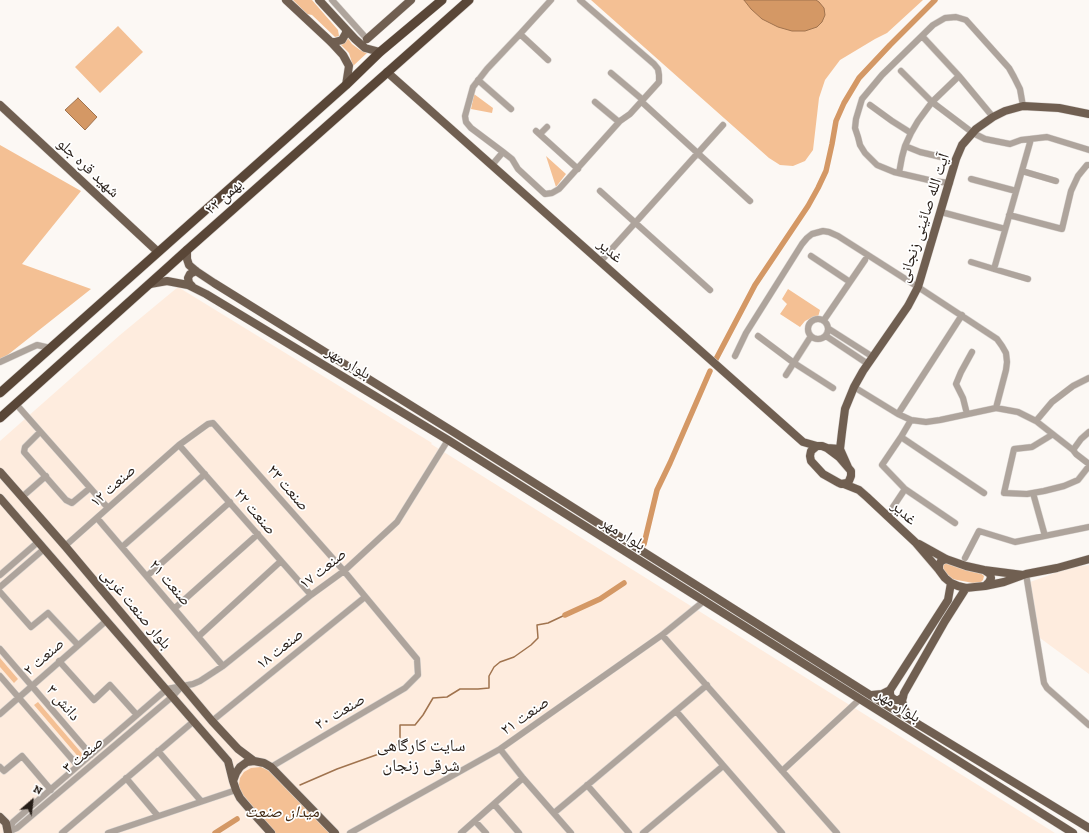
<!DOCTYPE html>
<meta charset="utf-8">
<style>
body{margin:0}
#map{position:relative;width:1089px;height:833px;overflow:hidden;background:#fcf8f4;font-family:"Zilla Slab",serif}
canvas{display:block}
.north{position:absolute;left:12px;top:781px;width:40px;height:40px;-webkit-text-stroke:3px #fff;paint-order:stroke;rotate:28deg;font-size:11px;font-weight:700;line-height:16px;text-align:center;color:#261d17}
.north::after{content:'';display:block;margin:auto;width:14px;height:18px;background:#261d17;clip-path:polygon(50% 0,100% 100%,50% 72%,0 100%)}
</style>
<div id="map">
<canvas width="1089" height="833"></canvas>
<div class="north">N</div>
</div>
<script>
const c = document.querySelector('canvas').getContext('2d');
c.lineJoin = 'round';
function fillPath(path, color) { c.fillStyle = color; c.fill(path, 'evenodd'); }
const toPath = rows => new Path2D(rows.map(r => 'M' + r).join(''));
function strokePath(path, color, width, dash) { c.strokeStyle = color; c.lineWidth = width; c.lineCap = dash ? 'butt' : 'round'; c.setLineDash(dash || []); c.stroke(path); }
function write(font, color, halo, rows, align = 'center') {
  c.font = font + ' "Zilla Slab","Noto Naskh Arabic",serif'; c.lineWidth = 3.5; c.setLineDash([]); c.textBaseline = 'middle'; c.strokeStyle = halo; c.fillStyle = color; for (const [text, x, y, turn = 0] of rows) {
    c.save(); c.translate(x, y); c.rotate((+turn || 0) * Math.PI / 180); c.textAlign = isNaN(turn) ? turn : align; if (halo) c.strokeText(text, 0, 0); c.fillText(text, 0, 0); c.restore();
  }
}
const built = toPath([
 [178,287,432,443,431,444,1055,833,0,833,0,441,120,335],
 [1089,565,1089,674,1040,638,1030,582,1069,568]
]);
const green = toPath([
 [293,0,312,0,338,30,339,36,335,37,312,15,307,14],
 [591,0,923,0,887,33,875,39,840,60,825,80,819,98,813,150,805,161,793,166,780,165,769,158],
 [118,26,143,52,100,93,75,67],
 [347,37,352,44,360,50,367,53,353,66,349,53,339,43],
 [474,94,493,108,492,113,471,109],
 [0,145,81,191,22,264,91,289,0,361],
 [546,156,566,174,556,187],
 [788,289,820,310,818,317,811,318,805,321,800,327,780,314,787,304,782,299],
 [946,562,981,573,984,576,983,580,980,583,973,583,952,579,943,571,941,565],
 [0,658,18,679,14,683,0,667],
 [38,702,85,757,81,760,34,705],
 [261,767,271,772,331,833,273,833,240,794,239,784,240,778,244,772,251,768]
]);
const water = toPath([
 [744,0,816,0,819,2,824,8,825,15,822,22,817,27,805,31,792,31,778,27,762,19,751,9,744,0],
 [78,98,97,117,85,130,65,110,78,98]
]);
const stream = toPath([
 [300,785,337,769,376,755,392,750,400,742,400,725,415,725,423,715,433,698,447,697,460,689,478,689,489,688,489,676,494,667,500,662,514,657,531,645,538,638,537,625,548,623,565,615]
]);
const canal = toPath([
 [715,361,755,285,808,206,818,188,826,171,832,144,836,121,844,103,859,78,890,45,935,0],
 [644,544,657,490,670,463,710,371],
 [565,615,600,599,624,583],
 [215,833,237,819]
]);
const minor = toPath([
 [332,0,367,39],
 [520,34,551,0],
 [922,36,959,76,993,117],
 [548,60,520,34,487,69,473,87,465,116,466,122,471,128,503,152,512,159,518,169,545,194,552,193,559,189,620,121,630,114,659,82,659,75,658,69,654,64,580,0],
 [901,71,932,102,973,133,985,139,1010,144,1021,140,1047,137,1089,150],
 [611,73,643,100],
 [478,80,511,109],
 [595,102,619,122],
 [644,104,750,201],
 [870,105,892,121,911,133],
 [536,131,578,169],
 [540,134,547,127],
 [905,146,920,152,941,157],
 [492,165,503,152],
 [1022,171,1056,181],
 [899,173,902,157,905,146,911,133,918,121,932,102,959,76],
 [971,179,1016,191],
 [950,183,933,181,894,172,877,165,865,153,860,145,858,137,855,128,856,119,862,99,882,75,933,25,945,18,956,17,966,20,1009,68,1014,77,1020,89,1023,106],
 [600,191,710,290],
 [941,212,1005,229],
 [1009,215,1062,229,1071,191,1078,176,1087,165,1089,165],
 [811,256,850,282],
 [600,262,723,125],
 [971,262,994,269,1028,279],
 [994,269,1031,139],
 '808 329a10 10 0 1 1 20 0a10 10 0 1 1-20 0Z',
 [824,320,865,260],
 [829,329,873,357],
 [758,336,794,363,833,388],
 [826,336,868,364],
 [735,356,746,333,802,244,807,238,812,234,823,231,829,232,838,236,918,287,997,339,1002,346,1006,353,1007,362,1006,370,996,408],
 [0,362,37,345,50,348],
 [786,375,811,336],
 [854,387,898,414,911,420,926,422,940,420,996,408,1018,412,1036,421,1073,450,1076,454,1089,464],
 [16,404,108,508],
 [898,414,962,315],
 [967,414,963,398,956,384,961,372,972,352],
 [1036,421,1052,402,1073,386,1089,378],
 [40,432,25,447,24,452,66,500,72,503,90,488],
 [1050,436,1032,447,1014,449,1004,493,1027,494,1044,491,1064,486,1078,480,1089,466],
 [901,437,984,493],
 [179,445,311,595],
 [1073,450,1081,439,1089,432],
 [905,489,882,465,901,437,911,420],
 [1033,493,1045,536],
 [22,497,46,476],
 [887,516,905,489,955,523],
 [97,518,223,666],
 [65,546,179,445,208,424,213,423,344,571,417,659,418,675,405,688,271,767],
 [122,547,205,474],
 [965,558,979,531,1015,542,1089,527],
 [1026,574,1044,683,1047,688,1089,725],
 [0,575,38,542],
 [147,576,230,502],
 [0,587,44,549],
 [0,592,31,627,48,613,78,645],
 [175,608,258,534],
 [662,635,837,833],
 [199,636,281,561],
 [0,649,91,755],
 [59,661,94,700,110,685,137,715],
 [0,676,78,766],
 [676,711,782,833],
 [0,714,106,621],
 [212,721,365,597],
 [500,749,523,778,571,833],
 [158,751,201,801],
 [0,767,4,771,22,756,51,790],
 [782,771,860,699],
 [126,778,158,816],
 [587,785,629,833],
 [494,804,519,833],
 [554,813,707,685],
 [475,821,486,833],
 [8,832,13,822,167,689,193,684,200,681,223,666,311,595,344,571,397,522,448,440],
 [8,832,17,828,173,696,182,686],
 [62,833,194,721],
 [108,833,236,790],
 [350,833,500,749,662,635,704,601],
 [461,833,523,778],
 [643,833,723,766]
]);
const major = toPath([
 [286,0,331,42,343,55,349,66,346,85],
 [319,0,355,39,365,48,380,52],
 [367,39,411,0],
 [331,42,335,42,342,40,346,33,346,30],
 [387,72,803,442,817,446],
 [0,105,158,252],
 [187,250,187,259,189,265,196,271,214,283,452,431,870,695,1089,828],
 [150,284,167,281,188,285,206,294,448,440,1073,833],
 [192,286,189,283,188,278,190,274,196,271],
 [827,448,839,457,851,471,851,476,849,481,847,483,841,484,839,483,823,474,811,461,810,456,811,451,817,446,822,446,827,448,840,449],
 [848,467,840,449,842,432,845,409,854,387,863,371,908,306,918,287,956,159,962,145,976,129,993,117,1005,111,1023,106,1059,108,1089,114],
 [0,472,65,546,212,721,238,749,254,761],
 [844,484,859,490,867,497,915,542,939,570],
 [0,498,228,761,233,781],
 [919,544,946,559],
 [946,559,966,566,984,570,990,574,991,578,989,582,985,586,975,587,966,588,958,586,951,583,945,578,939,570,939,565,941,561,946,559],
 [984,570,1023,575],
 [985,586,1004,582,1026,574,1057,568,1089,559],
 [890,690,890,694,891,697,895,700,899,700,903,697],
 [872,695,882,694,890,690,948,600,951,583],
 [910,718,905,710,902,701,904,693,945,621,966,588],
 [0,817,6,823,8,833],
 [271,833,252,812,240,798,236,790,233,781,236,773,240,767,247,762,254,761,264,763,271,767,335,833]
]);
const highway = toPath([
 [0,393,346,85,380,52,442,0],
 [0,418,166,269,187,250,469,0]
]);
const streetNames = [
 ["شهید قره جلو",88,168,43],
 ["۲۲ بهمن",224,197,-42],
 ["آیت الله صائینی زنجانی",924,218,-72],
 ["غدیر",610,251,42],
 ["بلوار مهر",348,363,31],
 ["صنعت ۱۲",113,486,-42],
 ["صنعت ۲۳",288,488,49],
 ["صنعت ۲۲",255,512,49],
 ["غدیر",904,513,43],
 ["بلوار مهر",623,534,32],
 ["صنعت ۱۷",323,569,-39],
 ["صنعت ۲۱",170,583,49],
 ["بلوار صنعت غربی",136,609,50],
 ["صنعت ۱۸",280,649,-39],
 ["صنعت ۲",44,657,-41],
 ["دانش ۳",63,703,49],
 ["بلوار مهر",898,706,32],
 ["صنعت ۲۰",340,712,-31],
 ["صنعت ۲۱",525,716,-35],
 ["صنعت ۳",83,755,-40]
];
const parkNames = [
 ["میدان صنعت",282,812]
];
const neighbourhoodNames = [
 ["سایت کارگاهی",421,746],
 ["شرقی زنجان",421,766]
];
fillPath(built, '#feecde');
fillPath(green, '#f4c094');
fillPath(water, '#d49865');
strokePath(water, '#a0734e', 1);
strokePath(stream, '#a0734e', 1.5);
strokePath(canal, '#d49865', 5.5);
strokePath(minor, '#dad5d1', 7);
strokePath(major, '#dad5d1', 9);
strokePath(highway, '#dad5d1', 10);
strokePath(minor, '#aea49c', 6);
strokePath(major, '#705f51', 8);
strokePath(highway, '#594637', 9);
write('16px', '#261d17', '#fff', streetNames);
write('italic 16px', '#3f260f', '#fff', parkNames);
write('17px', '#261d17', '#fff', neighbourhoodNames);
</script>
